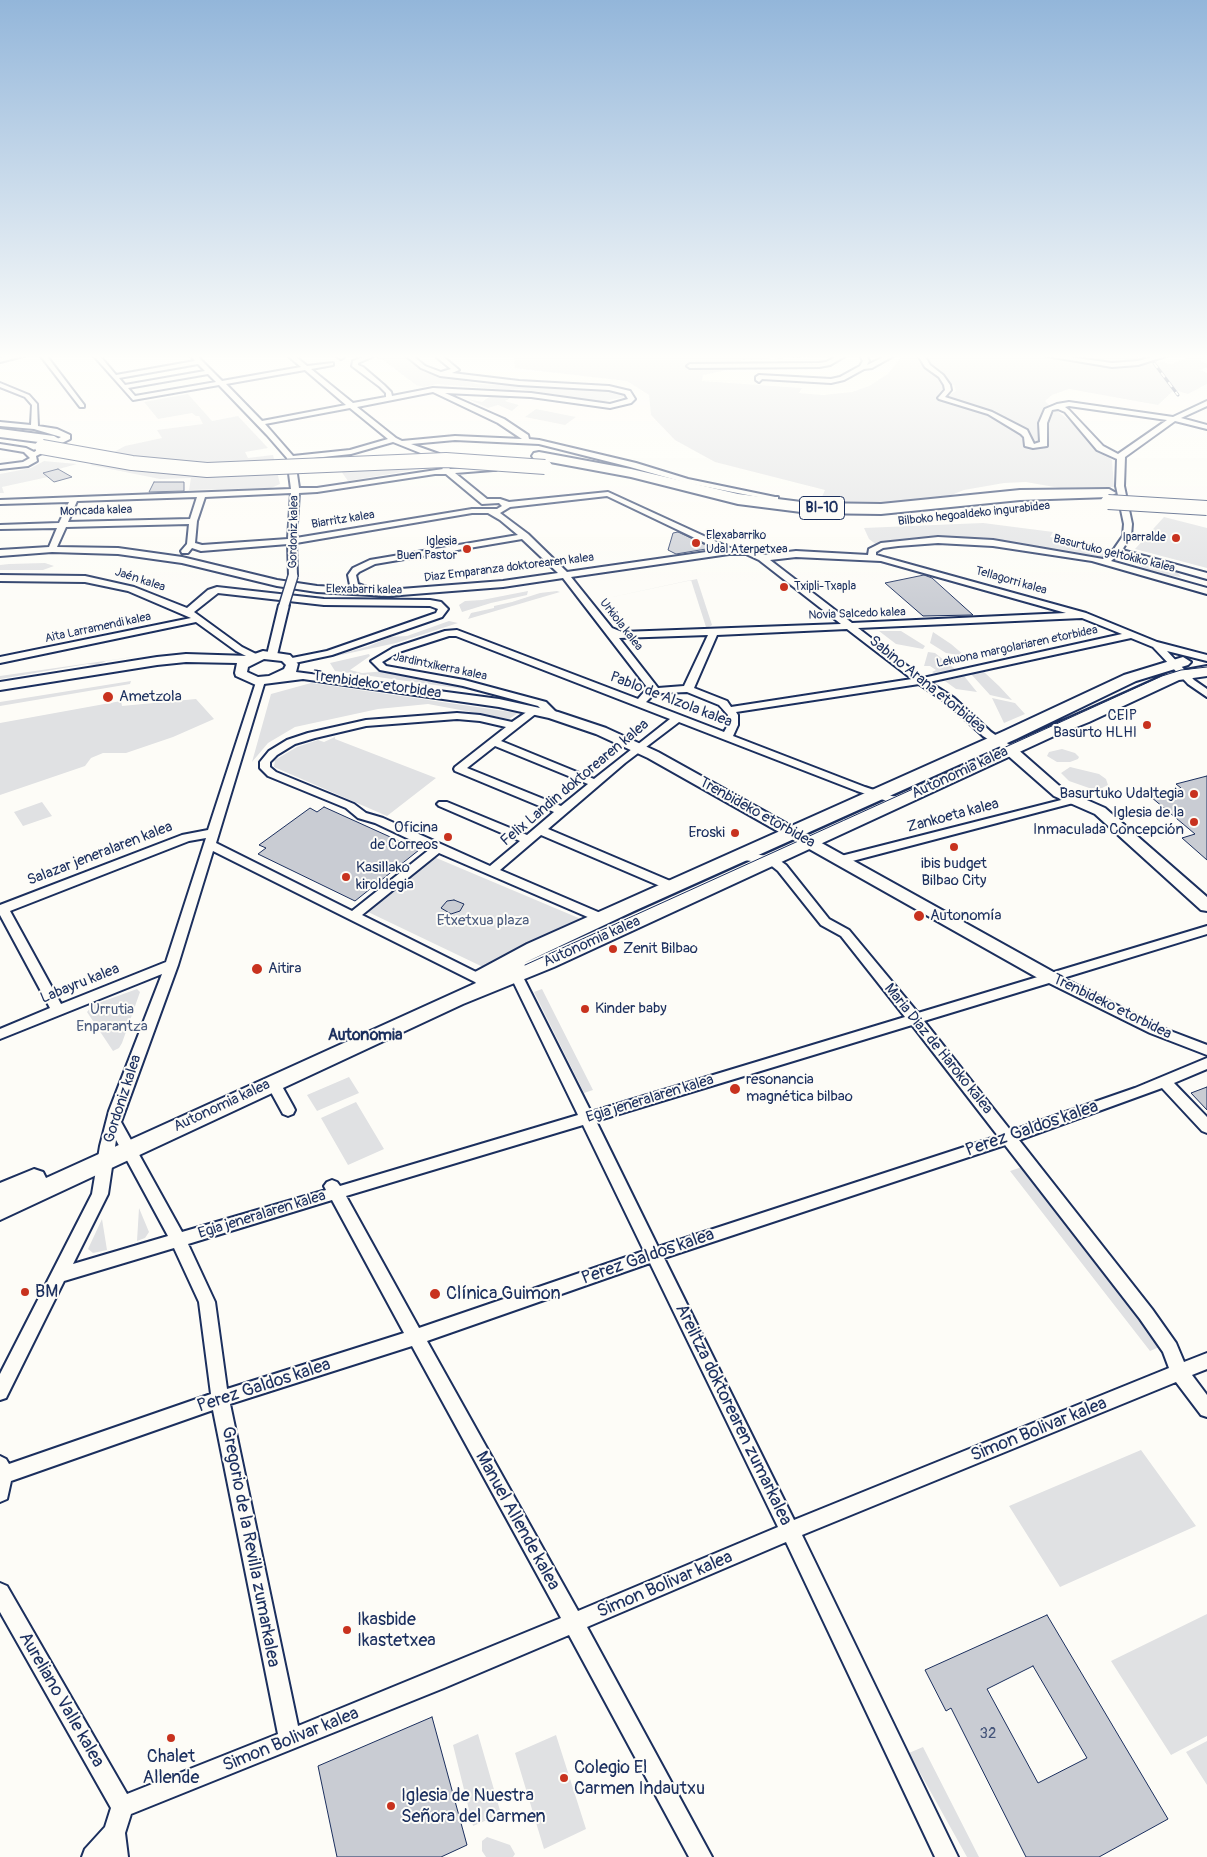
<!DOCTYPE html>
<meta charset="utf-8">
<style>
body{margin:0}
canvas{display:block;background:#fdfcf7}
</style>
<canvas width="1207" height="1857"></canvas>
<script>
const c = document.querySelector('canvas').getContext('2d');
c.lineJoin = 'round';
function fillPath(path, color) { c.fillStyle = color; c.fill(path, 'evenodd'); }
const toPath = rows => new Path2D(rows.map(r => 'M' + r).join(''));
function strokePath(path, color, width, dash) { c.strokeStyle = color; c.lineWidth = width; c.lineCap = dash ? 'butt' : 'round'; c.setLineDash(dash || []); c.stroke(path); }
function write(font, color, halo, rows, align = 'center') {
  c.font = font + ' Pangolin,sans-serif'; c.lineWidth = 4; c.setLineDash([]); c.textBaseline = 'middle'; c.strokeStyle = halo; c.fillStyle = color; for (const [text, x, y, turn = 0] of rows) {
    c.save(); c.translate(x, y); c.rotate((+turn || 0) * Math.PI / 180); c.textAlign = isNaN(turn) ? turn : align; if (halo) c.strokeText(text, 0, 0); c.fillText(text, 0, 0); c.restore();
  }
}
const green = toPath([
 [380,355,405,355,425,371,477,384,609,390,621,393,625,397,600,402,520,389,510,390,437,384,423,387,416,385,381,358,375,360],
 [514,355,812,355,809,357,741,360,738,365,686,363,684,365,736,368,703,375,702,381,802,388,799,393,823,395,852,392,869,386,888,374,903,355,918,355,924,365,938,376,944,385,944,389,938,395,938,398,986,412,1022,435,1024,444,1027,447,1041,448,1047,445,1045,427,1048,418,1056,410,1071,422,1088,441,1112,460,1114,487,1060,488,1026,482,1004,483,964,490,946,497,901,504,818,506,825,490,715,462,675,440,651,415,649,395,627,381,515,368],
 [924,355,1033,355,1104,367,1142,365,1157,361,1171,364,1195,355,1207,355,1207,358,1201,359,1201,362,1207,364,1207,367,1200,370,1207,373,1207,384,1188,394,1174,390,1158,405,1069,389,1052,395,1045,401,1049,405,1040,418,1040,441,1035,444,1029,434,994,413,944,398,956,391,954,385,950,384,940,372,930,365],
 [1048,355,1122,355,1146,359,1107,363],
 [188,394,212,421,238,416,268,448,245,452,248,458,273,455,280,484,271,488,189,490,191,478,160,479,90,465,125,446,162,438,157,430,203,424,199,416,196,416,192,413,158,419,144,402],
 [471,394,514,396,505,401,519,405,512,411,498,405,488,408,468,399,482,402,489,397],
 [536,409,576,417,565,425,525,417],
 [44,461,77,464,44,473,48,477,2,487,4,493,0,493,0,474,31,468],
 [421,463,426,468,348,481,341,471,334,468],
 [1164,517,1207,528,1207,568,1135,549],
 [983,523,1053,532,1050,537,1109,549,1103,558,1095,559,1011,544,937,539,887,542,877,545,869,539,864,528],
 [45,563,54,566,43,570,0,570,0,565,9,564],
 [1146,564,1177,572,1181,577,1158,574,1138,565],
 [697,579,712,625,709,627,706,627,691,580,603,599],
 [528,591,527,595,491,603,462,612,459,605,465,601,482,600],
 [557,591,560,592,468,619,471,613,494,608,494,606,512,602,540,593],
 [449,621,458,623,396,643,327,658,369,646,390,637,407,636],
 [879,631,901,631,925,646,923,649,896,644],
 [933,632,951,644,965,656,946,653,930,643],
 [928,652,935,653,955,669,934,673,932,672,936,670,930,666,924,666],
 [153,654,106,661,97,665,87,664,0,679,0,676],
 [369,654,370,656,350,670,362,673,387,671,492,693,335,671,330,663],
 [984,672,999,686,1012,700,990,695,971,674],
 [964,676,977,692,956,689,945,681],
 [131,681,130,684,0,706,0,702],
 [311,683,518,713,509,719,428,704,378,709,295,727,268,743,252,762,271,694],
 [992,698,1015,703,1025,714,1004,723],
 [196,699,214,719,173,737,126,753,103,753,91,758,85,766,0,795,0,723,121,701,122,706],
 [335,737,335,739,436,778,387,816,274,767,275,760,297,747,318,740,324,742],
 [1062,749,1075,753,1079,757,1078,759,1070,762,1057,762,1047,756,1049,752],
 [1070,767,1099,774,1106,779,1108,785,1100,789,1092,789,1069,781,1061,773],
 [42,802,52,816,23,826,14,812],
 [434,857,588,922,483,967,366,911],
 [137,989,140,992,122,1043,119,1048,113,1051,87,1012,93,1005],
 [542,989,593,1090,584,1093,534,992],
 [349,1077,359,1093,317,1111,307,1095],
 [356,1102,384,1149,348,1165,321,1118],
 [1028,1165,1171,1342,1150,1351,1010,1171],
 [139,1208,149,1232,145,1238,137,1241],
 [102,1219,107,1250,93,1253,88,1249],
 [1141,1450,1196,1526,1060,1587,1009,1506],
 [1207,1614,1207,1736,1171,1755,1111,1661],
 [478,1734,501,1814,473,1826,453,1745],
 [556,1735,586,1829,544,1849,515,1753],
 [1207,1741,1207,1785,1186,1752],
 [923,1747,979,1857,967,1857,909,1753],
 [487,1837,510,1845,515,1854,513,1857,486,1857,482,1851,482,1841]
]);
const building = toPath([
 [58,469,72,477,54,482,43,473,58,469],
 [154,482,184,482,184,491,149,492,154,482],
 [678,532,712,548,676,554,668,550,673,533,678,532],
 [924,575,932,578,973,615,923,616,885,583,924,575],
 [1207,776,1207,860,1182,838,1195,834,1151,797,1181,788,1176,784,1207,776],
 [324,807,419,850,355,901,258,854,266,848,259,845,310,808,317,812,324,807],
 [454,900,464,904,460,911,451,914,441,908,447,901,454,900],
 [1207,1087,1207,1110,1191,1093,1207,1087],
 [1047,1615,1168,1819,1099,1857,1026,1857,951,1708,946,1711,925,1670,1047,1615],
 [1033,1666,1087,1758,1038,1783,987,1689,1033,1666],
 [432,1717,467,1845,441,1857,337,1857,318,1766,432,1717]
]);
const minor = toPath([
 [16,355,27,355,0,362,0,358,16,355],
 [40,355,46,355,84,405,84,407,80,407,40,355],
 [93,355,99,355,116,375,195,361,190,355,196,355,222,381,301,367,287,355,294,355,307,366,333,363,333,365,311,369,353,403,386,397,386,393,380,387,352,366,353,361,368,355,376,355,358,363,358,365,363,367,384,385,391,392,392,396,433,388,531,393,610,404,628,399,625,394,609,390,519,385,440,376,421,368,405,355,412,355,425,366,441,372,451,369,434,355,441,355,459,370,452,373,519,381,609,386,630,391,635,399,631,403,610,408,531,397,445,393,504,419,528,435,529,439,539,440,636,463,688,479,775,497,778,497,778,501,687,483,630,467,539,444,455,440,411,444,439,454,450,469,496,466,496,470,493,470,455,473,487,499,500,499,509,502,608,492,730,548,748,548,763,555,796,551,868,555,869,549,881,543,938,537,993,540,1103,559,1114,549,1123,536,1124,524,1116,486,1117,459,1097,450,1065,412,1058,409,1052,410,1047,423,1047,446,1033,448,1025,446,1024,437,1021,434,988,414,939,399,938,398,945,390,944,385,939,377,925,367,918,355,924,355,930,365,943,375,950,385,951,390,945,397,992,412,1027,430,1034,444,1040,442,1039,423,1045,409,1057,404,1069,402,1173,417,1207,401,1207,406,1181,418,1207,425,1207,429,1175,421,1125,457,1124,486,1132,524,1131,536,1122,550,1207,573,1207,579,1119,554,1111,561,1207,588,1207,594,1092,561,993,546,938,543,898,546,883,548,876,552,876,555,1086,613,1157,642,1207,655,1207,661,1167,651,1194,680,1207,689,1207,697,1188,684,1153,647,1131,638,929,682,954,698,991,732,1014,748,1015,750,1010,753,983,736,946,702,919,684,736,712,738,715,738,725,733,736,865,787,892,796,906,798,908,800,906,802,902,803,887,801,857,791,679,722,625,763,548,829,675,883,677,886,675,889,667,889,541,835,500,870,605,915,607,918,605,921,597,921,439,853,362,915,492,980,494,983,487,988,213,851,178,965,121,1122,182,1232,326,1190,324,1186,327,1182,332,1180,337,1182,340,1186,578,1115,510,975,511,972,516,970,522,975,591,1112,905,1017,841,936,821,925,778,871,768,863,735,859,733,856,739,852,775,857,786,865,829,919,849,930,918,1013,1207,926,1207,934,1063,978,1160,1027,1207,1045,1207,1055,1150,1033,1049,983,924,1021,1011,1131,1135,1088,1207,1058,1207,1069,1174,1083,1207,1117,1207,1133,1202,1131,1162,1088,1019,1140,1152,1309,1176,1343,1184,1362,1207,1353,1207,1369,1192,1375,1207,1395,1207,1417,1201,1415,1176,1382,802,1535,958,1857,935,1857,786,1542,587,1627,712,1857,689,1857,569,1635,444,1688,131,1814,125,1833,128,1857,82,1857,85,1849,105,1827,111,1808,0,1612,0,1583,7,1586,127,1794,278,1734,213,1410,11,1481,7,1499,0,1502,0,1456,6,1459,9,1464,211,1394,199,1302,174,1248,64,1281,6,1398,0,1400,0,1374,92,1194,100,1146,109,1111,162,974,0,1039,0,1029,50,1008,0,915,0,905,182,835,208,830,257,679,263,679,265,681,216,843,352,911,430,849,375,823,358,818,346,808,268,776,260,768,260,762,269,751,287,740,308,733,366,720,457,713,480,715,512,722,534,707,539,710,538,712,501,741,594,779,670,719,456,636,449,636,399,652,382,662,386,666,464,680,546,702,557,713,557,717,549,717,538,706,463,686,380,670,371,661,393,648,445,631,457,630,638,699,644,692,650,691,563,578,503,587,388,596,317,592,277,586,182,563,118,554,52,552,0,556,0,550,49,547,57,528,0,529,0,525,59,523,69,502,0,504,0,500,291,489,287,458,267,435,219,385,133,400,93,355],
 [198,364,205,371,125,385,119,378,198,364],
 [305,370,346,405,262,421,226,384,305,370],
 [208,374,216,382,135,396,128,388,208,374],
 [433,392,498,423,522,439,455,436,402,441,396,438,357,407,433,392],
 [1069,406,1167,420,1118,454,1103,446,1069,410,1065,407,1069,406],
 [350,408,388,439,350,450,293,456,265,424,350,408],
 [393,442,433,458,443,469,317,488,299,488,295,460,351,454,393,442],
 [435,474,446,474,482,504,499,503,502,506,497,509,472,509,296,538,299,493,317,492,435,474],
 [291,493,288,539,202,545,195,543,197,521,205,497,291,493],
 [607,496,720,550,567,572,528,534,500,513,510,507,607,496],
 [197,497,190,519,68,522,77,501,197,497],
 [472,513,488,513,500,520,518,535,370,560,353,568,348,575,350,585,355,588,317,586,277,580,182,557,118,548,57,547,66,527,189,524,187,544,181,551,182,553,188,553,192,548,201,551,288,544,289,576,293,579,297,576,296,543,472,513],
 [522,539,558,573,503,581,388,590,372,589,358,584,356,575,359,572,375,564,522,539],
 [729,554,746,554,759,560,841,624,622,632,612,628,571,577,729,554],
 [796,557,881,561,1066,613,852,623,770,560,796,557],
 [1082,618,1122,634,923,678,858,628,1082,618],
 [847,629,912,679,731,707,727,701,694,688,717,635,847,629],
 [708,635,684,686,658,688,619,638,708,635],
 [687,692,719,705,728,715,728,725,724,732,646,702,652,696,663,693,687,692],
 [457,719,480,721,506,727,455,767,454,769,455,771,554,812,527,835,447,802,439,802,437,804,439,806,520,841,490,866,383,818,366,813,354,804,276,772,270,767,270,762,277,755,295,744,315,738,366,726,457,719],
 [495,746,588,784,561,806,467,768,495,746],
 [206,838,166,962,61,1004,10,911,189,841,206,838],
 [912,1025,998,1136,658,1247,596,1121,912,1025],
 [583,1125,644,1251,419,1328,346,1196,583,1125],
 [116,1140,168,1236,73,1264,108,1194,116,1140],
 [1005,1145,1140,1319,1163,1352,1169,1368,794,1520,664,1258,1005,1145],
 [332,1200,404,1333,227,1389,215,1302,188,1244,332,1200],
 [650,1263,778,1527,578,1611,427,1341,650,1263],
 [412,1346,561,1618,298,1726,230,1404,412,1346],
 [335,355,342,355,344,357,341,359,335,355],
 [840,355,847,355,830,365,819,367,690,368,687,366,690,364,819,363,826,362,840,355],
 [860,355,866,355,869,361,867,365,888,355,895,355,872,368,864,369,844,380,831,383,762,379,759,382,756,380,756,377,759,375,831,379,840,377,860,366,863,361,860,355],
 [1041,355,1055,355,1112,363,1138,361,1160,355,1169,355,1138,365,1112,367,1041,355],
 [0,383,29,395,37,404,38,426,57,429,70,435,70,439,36,456,37,461,28,466,0,469,0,465,23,462,30,458,24,452,0,448,0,444,26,448,34,452,61,437,34,429,0,426,0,422,31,425,32,405,25,397,0,387,0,383],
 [0,575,85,576,134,587,187,608,208,590,217,587,324,599,430,600,441,602,448,609,442,617,332,655,290,664,285,661,287,659,327,651,436,613,438,609,430,606,324,605,218,593,194,612,242,647,258,655,258,659,252,659,236,651,196,622,0,663,0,657,191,618,128,591,85,582,0,581,0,575],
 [284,602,289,605,277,655,272,658,267,655,279,605,284,602],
 [1073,797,1077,798,1079,800,1077,802,841,864,835,860,837,857,1073,797],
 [273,1078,278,1079,293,1106,295,1110,293,1114,288,1116,283,1114,266,1083,268,1079,273,1078]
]);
const tertiary = toPath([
 [263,651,290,655,298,664,296,672,499,699,558,712,606,728,658,752,1057,974,1059,978,1057,982,1045,982,648,758,596,734,549,718,499,707,303,679,256,685,236,676,235,673,237,663,186,662,157,665,0,690,0,682,157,657,186,654,249,656,263,651],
 [264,659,282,661,286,665,284,669,269,676,258,677,247,672,248,667,264,659],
 [1010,746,1015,747,1064,790,1105,808,1207,897,1207,911,1201,910,1095,814,1054,796,1005,753,1003,750,1005,747,1010,746]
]);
const primary = toPath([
 [1183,657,1191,662,1188,665,1136,681,1016,739,634,911,524,963,1169,673,1207,666,1207,676,1179,680,1089,722,1054,736,554,967,463,1004,0,1220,0,1183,34,1169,43,1172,46,1178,476,983,472,977,475,972,527,944,1004,731,1124,675,1183,657]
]);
const motorway = toPath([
 [0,429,54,436,61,440,54,444,0,437,0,429],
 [539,452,631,469,738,494,809,503,881,504,1020,490,1109,489,1116,493,1109,497,1020,500,881,514,809,513,738,504,631,477,534,459,532,456,534,453,539,452]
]);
const tram = toPath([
 [525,965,1162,676,1181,670,1207,667]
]);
const rail = toPath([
 [1154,363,1178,395]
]);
const minorBridge = toPath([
 [284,605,293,576]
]);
const motorwayBridge = toPath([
 [42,447,132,463,207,470,446,460,545,467],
 [1108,502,1207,508]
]);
const markers = [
 [1176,538,5,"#c8321e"],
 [696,543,5,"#c8321e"],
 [467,549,5,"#c8321e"],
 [784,587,5,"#c8321e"],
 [108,697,6,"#c8321e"],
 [1147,725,5,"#c8321e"],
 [1194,794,5,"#c8321e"],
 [1194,822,5,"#c8321e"],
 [735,833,5,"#c8321e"],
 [448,837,5,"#c8321e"],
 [954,847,5,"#c8321e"],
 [346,877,5,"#c8321e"],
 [919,916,6,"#c8321e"],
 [613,949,5,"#c8321e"],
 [257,969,6,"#c8321e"],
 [585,1009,5,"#c8321e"],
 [735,1089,6,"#c8321e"],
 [25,1292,5,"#c8321e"],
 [435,1294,6,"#c8321e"],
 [347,1630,5,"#c8321e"],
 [171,1738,5,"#c8321e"],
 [564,1778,5,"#c8321e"],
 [391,1806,5,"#c8321e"]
];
const farStreetnames = [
 ["Moncada kalea",96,511,-2],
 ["Bilboko hegoaldeko ingurabidea",974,514,-6],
 ["Biarritz kalea",343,520,-9],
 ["Gordoniz kalea",294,532,-89],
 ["Basurtuko geltokiko kalea",1114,554,14],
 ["Diaz Emparanza doktorearen kalea",509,568,-7],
 ["Jaén kalea",140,580,18],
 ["Tellagorri kalea",1011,581,16],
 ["Elexabarri kalea",364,590,1],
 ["Novia Salcedo kalea",857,614,-2],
 ["Urkiola kalea",621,625,52],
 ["Aita Larramendi kalea",98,628,-12],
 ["Lekuona margolariaren etorbidea",1017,647,-12],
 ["Jardintxikerra kalea",440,667,12]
];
const farPoinames = [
 ["Elexabarriko",706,536],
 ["Udal Aterpetxea",706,550],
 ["Iparralde",1166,538,"right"],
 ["Iglesia",457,542,"right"],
 ["Buen Pastor",457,556,"right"],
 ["Txipli-Txapla",794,587]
];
const shields = [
 [822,508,45]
];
const shieldNames = [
 ["BI-10",822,508]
];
const streetNames = [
 ["Trenbideko etorbidea",377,685,8],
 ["Sabino Arana etorbidea",927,685,39],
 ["Pablo de Alzola kalea",671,700,21],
 ["Autonomia kalea",960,773,-25],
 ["Felix Landin doktorearen kalea",575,783,-40],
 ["Trenbideko etorbidea",757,813,29],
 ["Zankoeta kalea",953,816,-15],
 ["Salazar jeneralaren kalea",100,854,-21],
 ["Autonomia kalea",592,942,-24],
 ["Labayru kalea",80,984,-22],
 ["Trenbideko etorbidea",1112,1007,26],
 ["Maria Diaz de Haroko kalea",938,1049,51],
 ["Gordoniz kalea",123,1099,-72],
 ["Egia jeneralaren kalea",650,1099,-17],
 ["Autonomia kalea",222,1106,-25],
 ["Egia jeneralaren kalea",262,1215,-17]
];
const poiNames = [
 ["Ametzola",119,697],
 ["CEIP",1137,716,"right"],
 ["Basurto HLHI",1137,733,"right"],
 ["Basurtuko Udaltegia",1184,794,"right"],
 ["Iglesia de la",1184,813,"right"],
 ["Inmaculada Concepción",1184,830,"right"],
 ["Oficina",438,828,"right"],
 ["de Correos",438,845,"right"],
 ["Eroski",725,833,"right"],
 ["ibis budget",954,864,"center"],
 ["Bilbao City",954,881,"center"],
 ["Kasillako",356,868],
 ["kiroldegia",356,885],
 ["Autonomía",930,916],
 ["Zenit Bilbao",623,949],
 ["Aitira",268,969],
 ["Kinder baby",595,1009],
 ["resonancia",746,1080],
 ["magnética bilbao",746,1097]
];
const parkNames = [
 ["Etxetxua plaza",483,921],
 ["Urrutia",112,1010],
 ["Enparantza",112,1027]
];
const nearNumbernames = [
 ["32",988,1734]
];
const neighbourhoodNames = [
 ["Autonomia",365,1036]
];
const nearStreetnames = [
 ["Perez Galdos kalea",1032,1129,-19],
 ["Perez Galdos kalea",648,1257,-19],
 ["Perez Galdos kalea",264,1386,-18],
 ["Areiltza doktorearen zumarkalea",733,1415,64],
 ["Simon Bolivar kalea",1039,1430,-22],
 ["Manuel Allende kalea",517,1521,61],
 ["Gregorio de la Revilla zumarkalea",250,1547,79],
 ["Simon Bolivar kalea",665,1585,-23],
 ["Aureliano Valle kalea",61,1700,60],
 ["Simon Bolivar kalea",291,1740,-22]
];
const nearPoinames = [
 ["BM",35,1292],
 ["Clínica Guimon",446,1294],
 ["Ikasbide",357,1620],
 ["Ikastetxea",357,1641],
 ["Chalet",171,1757,"center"],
 ["Allende",171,1778,"center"],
 ["Colegio El",574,1768],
 ["Carmen Indautxu",574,1789],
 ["Iglesia de Nuestra",401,1796],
 ["Señora del Carmen",401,1817]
];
fillPath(green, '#e0e1e3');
fillPath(building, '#c9ccd3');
strokePath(building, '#1b2f5e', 1);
strokePath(minor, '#1b2f5e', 4);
strokePath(tertiary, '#1b2f5e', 4);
strokePath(primary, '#1b2f5e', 4);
strokePath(motorway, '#1b2f5e', 4);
fillPath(minor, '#fdfcf7');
fillPath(tertiary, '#fdfcf7');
fillPath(primary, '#fdfcf7');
fillPath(motorway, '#fdfcf7');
strokePath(tram, '#1b2f5e', 1);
strokePath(rail, '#1b2f5e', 3);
strokePath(rail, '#fdfcf7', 2, [6]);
strokePath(minorBridge, '#1b2f5e', 12, []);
strokePath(motorwayBridge, '#1b2f5e', 16, []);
strokePath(minorBridge, '#fdfcf7', 9);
strokePath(motorwayBridge, '#fdfcf7', 14);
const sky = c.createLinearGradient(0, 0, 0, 615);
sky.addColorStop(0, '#93b6da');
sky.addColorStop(0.58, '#fefefb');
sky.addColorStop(1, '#fefefb00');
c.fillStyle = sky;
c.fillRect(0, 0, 1207, 615);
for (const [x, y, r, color] of markers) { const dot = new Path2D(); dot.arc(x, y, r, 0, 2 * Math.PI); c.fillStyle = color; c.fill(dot); strokePath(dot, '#fdfcf7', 2); }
write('12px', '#1b2f5e', '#fdfcf7', farStreetnames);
write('12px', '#1b2f5e', '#fdfcf7', farPoinames, 'left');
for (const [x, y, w] of shields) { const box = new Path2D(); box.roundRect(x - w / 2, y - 11.5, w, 23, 4); c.fillStyle = '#fdfcf7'; c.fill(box); strokePath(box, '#1b2f5e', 1); }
write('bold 14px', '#1b2f5e', null, shieldNames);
write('15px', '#1b2f5e', '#fdfcf7', streetNames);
write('15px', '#1b2f5e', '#fdfcf7', poiNames, 'left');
write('15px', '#4c5c7f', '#fdfcf7', parkNames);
write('15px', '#46567b', null, nearNumbernames);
write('bold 16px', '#1b2f5e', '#fdfcf7', neighbourhoodNames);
write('18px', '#1b2f5e', '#fdfcf7', nearStreetnames);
write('18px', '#1b2f5e', '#fdfcf7', nearPoinames, 'left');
</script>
